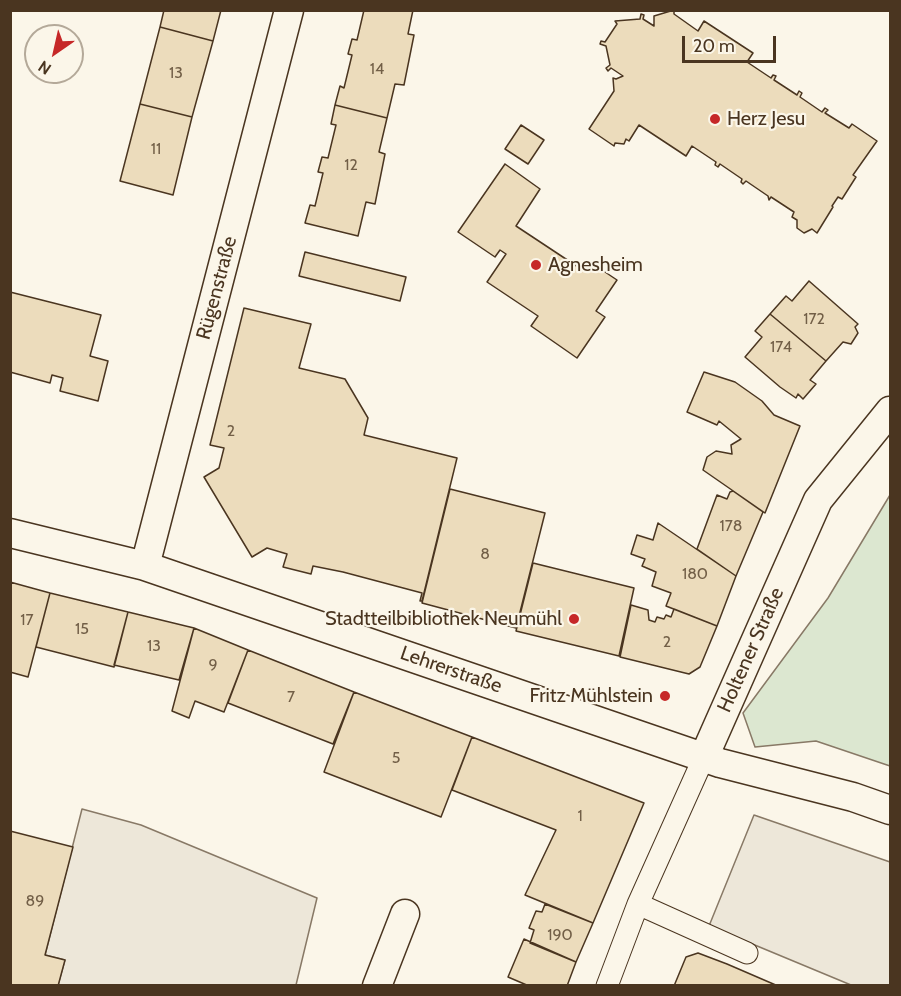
<!DOCTYPE html>
<meta charset="utf-8">
<style>
body{margin:0}
#map{position:relative;width:901px;height:996px;overflow:hidden;background:#fbf6e9;font-family:Cabin,sans-serif}
canvas{display:block}
.frame{position:absolute;inset:0;border:12px solid #4a3520;pointer-events:none}
.north{position:absolute;left:24px;top:24px;width:60px;height:60px;box-sizing:border-box;background:#fbf6e9;border:2px solid #b4a999;border-radius:50%;rotate:214deg;font-size:16px;font-weight:700;line-height:24px;text-align:center;color:#4a3520}
.north::after{content:'';display:block;margin:auto;width:21px;height:27px;background:#c62828;clip-path:polygon(50% 0,100% 100%,50% 72%,0 100%)}
.scale{position:absolute;left:682px;top:36px;width:94px;height:27px;box-sizing:border-box;border:3px solid #4a3520;border-top:0;padding-left:8px;font-size:18px;line-height:21px;white-space:nowrap;color:#4a3520;-webkit-text-stroke:4px #fbf6e9;paint-order:stroke}
</style>
<div id="map">
<canvas width="901" height="996"></canvas>
<div class="frame"></div>
<div class="north">N</div>
<div class="scale">20 m</div>
</div>
<script>
const c = document.querySelector('canvas').getContext('2d');
c.lineJoin = 'round';
function fillPath(path, color) { c.fillStyle = color; c.fill(path, 'evenodd'); }
const toPath = rows => new Path2D(rows.map(r => 'M' + r).join(''));
function strokePath(path, color, width, dash) { c.strokeStyle = color; c.lineWidth = width; c.lineCap = dash ? 'butt' : 'round'; c.setLineDash(dash || []); c.stroke(path); }
function write(font, color, halo, rows, align = 'center') {
  c.font = font + ' Cabin,sans-serif'; c.lineWidth = 4.5; c.setLineDash([]); c.textBaseline = 'middle'; c.strokeStyle = halo; c.fillStyle = color; for (const [text, x, y, turn = 0] of rows) {
    c.save(); c.translate(x, y); c.rotate((+turn || 0) * Math.PI / 180); c.textAlign = isNaN(turn) ? turn : align; if (halo) c.strokeText(text, 0, 0); c.fillText(text, 0, 0); c.restore();
  }
}
const green = toPath([
 [890,495,890,766,816,741,755,747,743,713,828,598,890,495]
]);
const parking = toPath([
 [82,809,141,825,317,898,296,985,58,985,65,960,45,955,82,809],
 [754,815,890,862,890,985,851,985,709,926,754,815]
]);
const building = toPath([
 [164,10,221,10,213,41,160,27,164,10],
 [364,10,413,10,408,34,414,35,404,85,395,84,387,118,335,105,340,86,344,88,352,55,348,54,352,39,357,40,364,10],
 [674,10,674,14,698,31,704,21,753,53,747,62,771,78,773,75,776,76,774,80,797,95,799,91,802,93,800,97,822,112,825,108,828,110,825,113,849,128,852,124,877,141,853,175,856,177,842,199,838,197,832,206,833,207,817,233,812,229,804,233,797,228,797,220,792,217,794,212,771,197,769,200,768,196,746,181,743,184,741,182,742,179,720,164,718,167,715,165,716,162,692,146,686,156,639,125,629,141,626,139,624,144,615,143,614,146,589,129,614,91,613,78,616,79,623,76,611,68,608,71,606,68,610,65,606,46,600,44,601,41,605,42,617,24,615,21,640,19,641,14,644,15,643,19,654,26,654,16,674,10],
 [160,27,213,41,192,117,140,104,160,27],
 [140,104,192,117,173,195,120,181,140,104],
 [335,105,387,118,379,152,385,154,375,204,366,202,358,236,305,223,310,205,315,206,323,173,318,172,322,157,328,158,336,125,331,124,335,105],
 [521,125,544,140,528,164,505,149,521,125],
 [505,164,540,189,516,226,581,269,587,260,617,280,596,311,605,317,577,358,531,326,538,316,487,282,506,254,500,250,495,257,458,232,505,164],
 [305,252,406,277,400,301,299,276,305,252],
 [809,281,858,324,855,327,858,333,851,344,843,342,826,361,770,314,786,296,792,301,809,281],
 [10,292,101,315,90,356,108,361,98,401,60,391,63,378,52,375,50,383,10,372,10,292],
 [244,308,311,324,299,368,345,379,368,418,364,435,457,458,422,601,420,601,422,593,343,572,313,566,311,574,283,567,287,554,267,548,252,557,204,477,219,468,224,448,210,445,244,308],
 [770,314,826,361,810,380,816,384,803,399,798,394,796,398,780,387,745,357,762,337,755,331,770,314],
 [704,372,735,382,762,401,774,415,800,426,765,513,703,470,707,457,716,451,732,454,731,445,741,439,719,421,717,425,687,412,704,372],
 [450,489,545,513,516,628,422,603,450,489],
 [733,491,763,512,736,576,697,549,717,495,727,499,730,492,733,491],
 [658,523,736,576,717,626,666,606,671,593,652,586,656,572,642,566,645,559,631,554,637,535,653,540,658,523],
 [533,563,634,588,619,656,516,631,533,563],
 [10,582,50,593,28,677,10,672,10,582],
 [50,593,128,612,114,667,36,647,50,593],
 [631,605,648,610,649,620,655,622,657,617,664,619,666,615,671,617,674,609,717,626,700,667,689,674,620,657,631,605],
 [128,612,194,628,179,680,114,665,128,612],
 [194,628,248,650,224,712,195,701,189,718,172,711,194,628],
 [248,650,354,692,333,744,228,703,248,650],
 [354,692,472,737,441,817,324,772,354,692],
 [472,737,644,803,593,923,525,895,556,830,452,790,472,737],
 [10,831,73,847,45,955,65,960,58,986,10,986,10,831],
 [545,904,593,923,576,962,530,943,534,930,529,928,536,911,542,912,545,904],
 [524,939,576,962,567,986,529,986,508,977,524,939],
 [698,953,727,964,778,986,674,986,686,957,698,953]
]);
const pedestrian = toPath([
 [638,904,747,953],
 [607,986,638,904,704,757]
]);
const minor = toPath([
 [10,533,145,566,720,763,853,797,890,810],
 [145,566,289,10],
 [704,757,818,500,890,411],
 [377,986,405,914]
]);
const markers = [
 [715,119,6,"#c62828"],
 [536,265,6,"#c62828"],
 [574,619,6,"#c62828"],
 [665,696,6,"#c62828"]
];
const numberNames = [
 ["14",377,69],
 ["13",176,73],
 ["11",156,149],
 ["12",351,165],
 ["172",814,319],
 ["174",781,347],
 ["2",231,431],
 ["178",731,526],
 ["8",485,554],
 ["180",695,574],
 ["17",27,620],
 ["15",82,629],
 ["2",667,642],
 ["13",154,646],
 ["9",213,665],
 ["7",291,697],
 ["5",396,758],
 ["1",580,816],
 ["89",35,901],
 ["190",560,935]
];
const poiNames = [
 ["Herz Jesu",727,119],
 ["Agnesheim",548,265],
 ["Stadtteilbibliothek Neumühl",562,619,"right"],
 ["Fritz Mühlstein",653,696,"right"]
];
const streetNames = [
 ["Rügenstraße",217,288,-75],
 ["Holtener Straße",751,650,-66],
 ["Lehrerstraße",451,670,19]
];
fillPath(green, '#dce7d0');
strokePath(green, '#887966', 1.5);
fillPath(parking, '#ede7d9');
strokePath(parking, '#887966', 1.5);
fillPath(building, '#ecdcbc');
strokePath(building, '#4a3520', 1.5);
strokePath(pedestrian, '#4a3520', 23);
strokePath(minor, '#4a3520', 31);
strokePath(pedestrian, '#fbf6e9', 21);
strokePath(minor, '#fbf6e9', 28);
for (const [x, y, r, color] of markers) { const dot = new Path2D(); dot.arc(x, y, r, 0, 2 * Math.PI); c.fillStyle = color; c.fill(dot); strokePath(dot, '#fbf6e9', 2); }
write('16px', '#725f47', null, numberNames);
write('20px', '#4a3520', '#fbf6e9', poiNames, 'left');
write('20px', '#4a3520', '#fbf6e9', streetNames);
</script>
